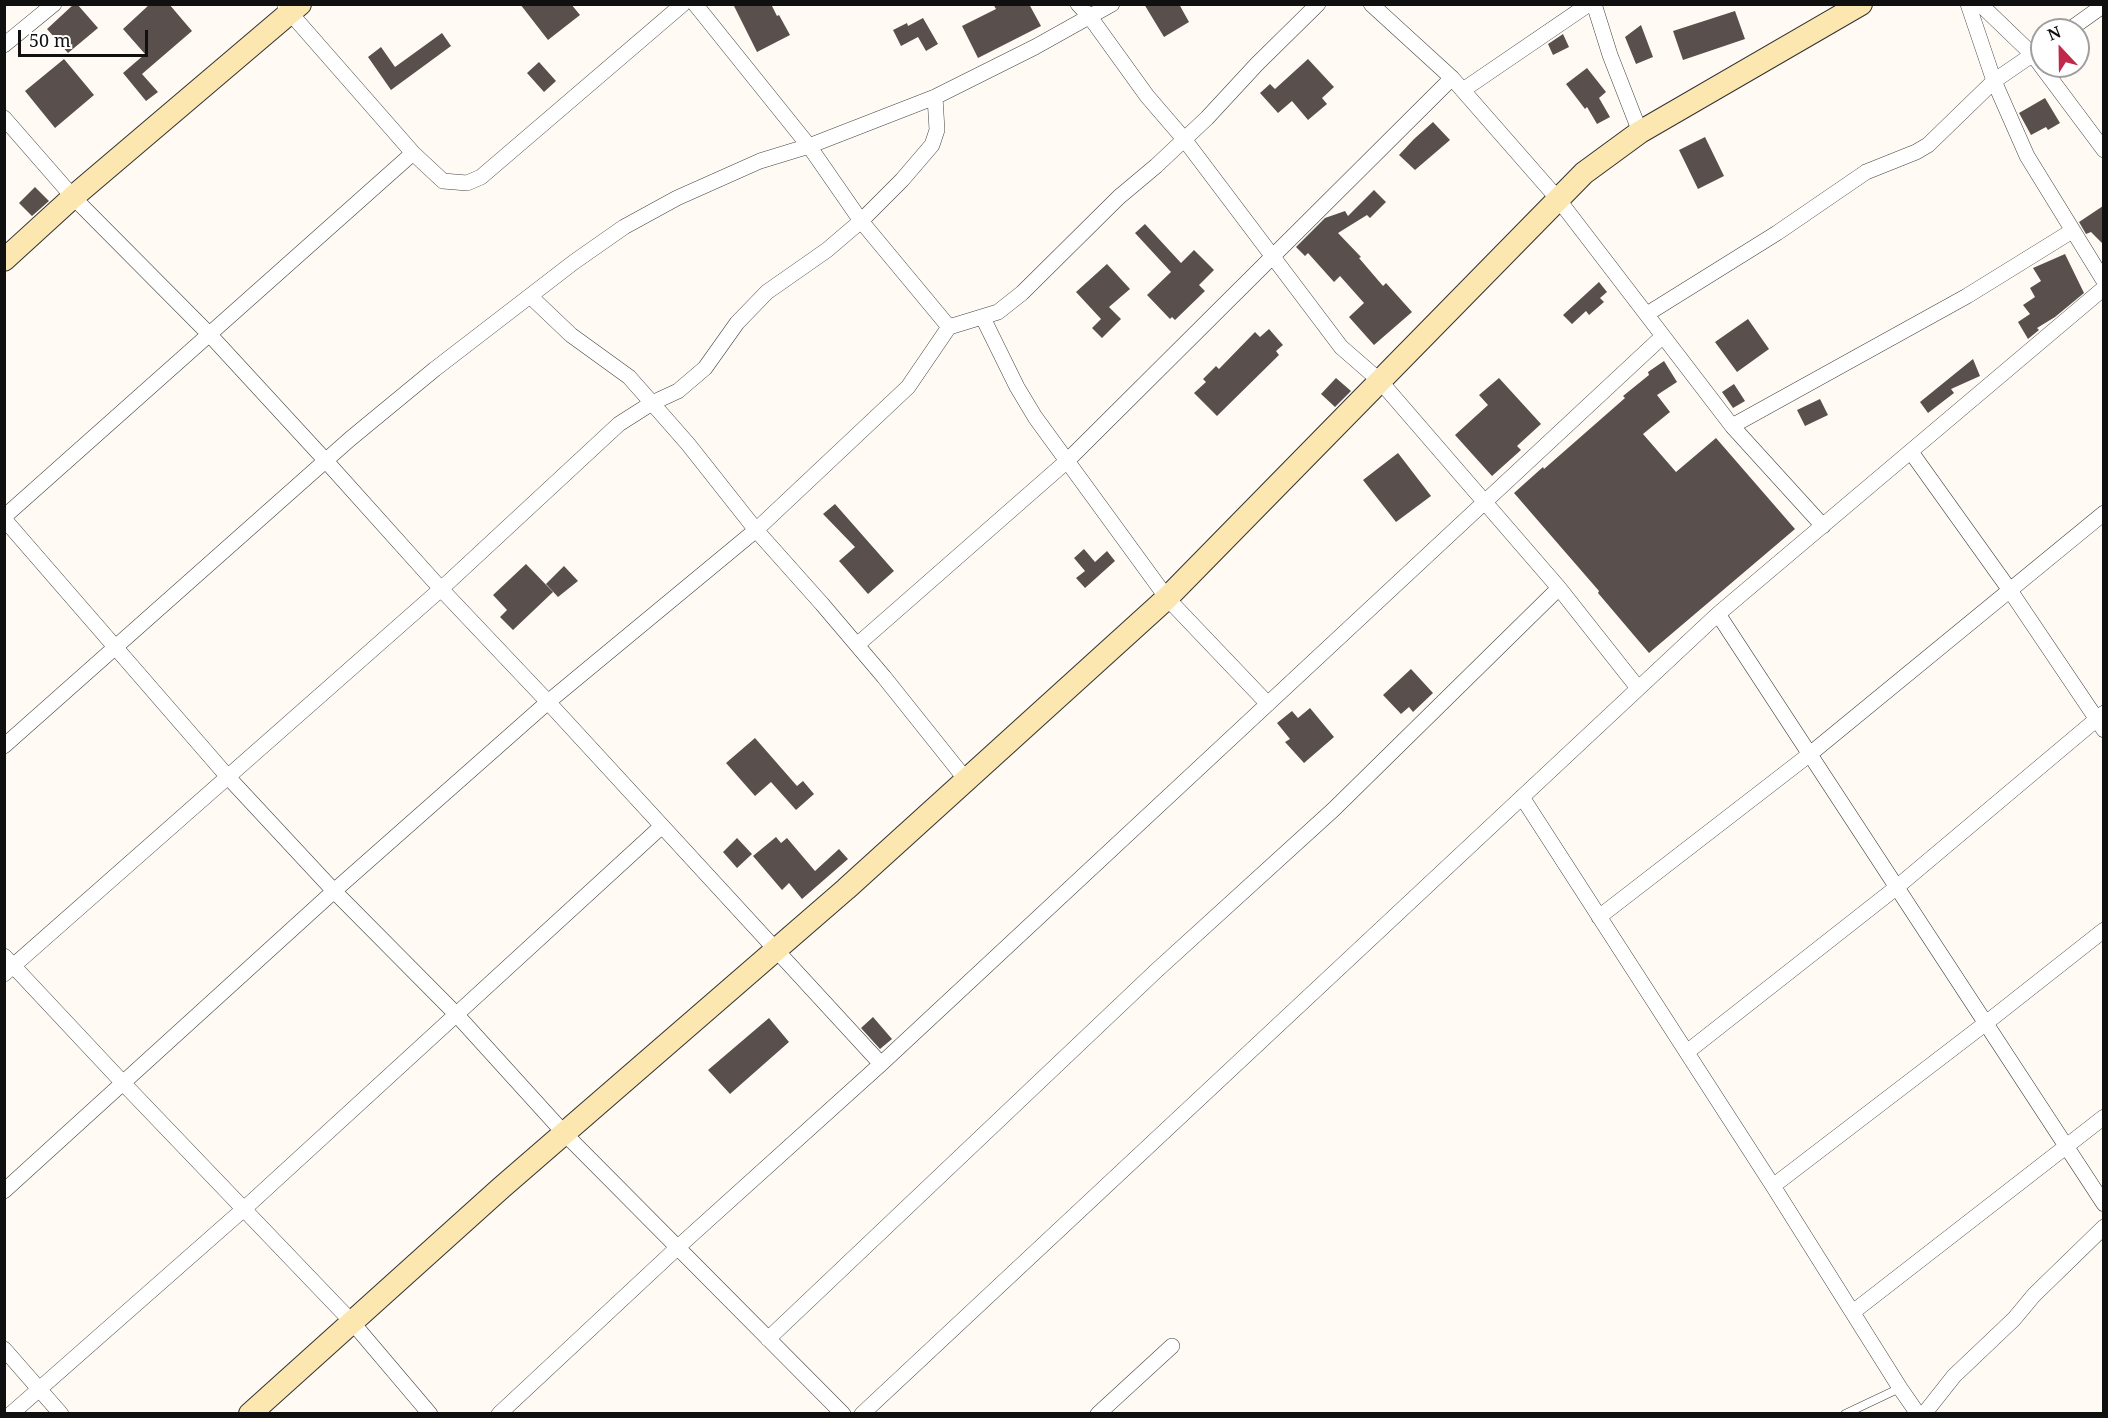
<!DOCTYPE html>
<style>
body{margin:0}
#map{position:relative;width:2108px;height:1418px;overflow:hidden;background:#fffbf4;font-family:"Noto Serif",serif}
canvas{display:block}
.frame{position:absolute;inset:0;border:6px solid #101010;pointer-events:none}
.north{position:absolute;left:2030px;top:18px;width:60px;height:60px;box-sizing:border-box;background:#fff;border:2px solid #9f9f9f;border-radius:50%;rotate:338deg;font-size:16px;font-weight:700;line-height:24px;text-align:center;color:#101010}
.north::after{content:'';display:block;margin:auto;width:21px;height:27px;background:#c0294c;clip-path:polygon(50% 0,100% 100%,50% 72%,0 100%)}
.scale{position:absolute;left:18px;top:30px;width:130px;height:27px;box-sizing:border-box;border:3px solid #101010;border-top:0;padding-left:8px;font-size:18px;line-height:21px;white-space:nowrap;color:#101010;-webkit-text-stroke:4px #fff;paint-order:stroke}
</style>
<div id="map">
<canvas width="2108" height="1418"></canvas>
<div class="frame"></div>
<div class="north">N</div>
<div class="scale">50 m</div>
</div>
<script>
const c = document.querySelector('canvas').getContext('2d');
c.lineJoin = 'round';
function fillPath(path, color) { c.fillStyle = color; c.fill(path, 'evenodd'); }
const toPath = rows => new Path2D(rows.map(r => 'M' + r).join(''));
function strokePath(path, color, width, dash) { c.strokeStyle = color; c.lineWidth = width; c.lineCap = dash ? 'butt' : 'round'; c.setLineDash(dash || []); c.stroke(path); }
const building = toPath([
 [74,4,77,4,98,28,68,53,47,29],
 [150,4,169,4,192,31,142,74,158,92,146,101,123,73,145,54,123,29],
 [520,4,571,4,580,15,548,40],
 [733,4,771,4,777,16,779,15,790,35,757,52],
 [993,4,1029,4,1041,26,978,58,962,26,996,9],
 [1144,4,1179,4,1189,22,1164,37],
 [1735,11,1745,39,1683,60,1673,31],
 [923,18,938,44,926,51,918,37,901,46,893,30,907,23,908,26],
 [1641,25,1653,57,1636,64,1625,37],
 [442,33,451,46,391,90,368,57,381,47,395,67],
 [1563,34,1569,47,1553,55,1548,44],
 [64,59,94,95,55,128,25,91],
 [1308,59,1334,87,1322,98,1327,104,1308,120,1292,101,1278,113,1260,93,1270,84,1275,89],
 [539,62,556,81,544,92,527,73],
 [1587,68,1606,92,1599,98,1610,117,1597,124,1587,107,1585,109,1566,84],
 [2045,98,2060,123,2048,130,2046,127,2031,135,2019,113],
 [1433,122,1450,140,1415,170,1399,155,1414,139],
 [1705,137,1724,176,1698,189,1679,150],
 [35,187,49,201,32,216,19,203],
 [1374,190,1386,202,1370,218,1367,215,1338,233,1361,257,1359,258,1383,286,1386,283,1412,312,1374,345,1349,317,1364,303,1340,276,1334,282,1308,253,1305,256,1296,247,1325,218,1345,211,1348,216],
 [2103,206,2103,244,2091,232,2086,234,2079,222],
 [1145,224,1181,263,1194,250,1214,270,1199,285,1205,291,1175,320,1172,317,1170,319,1147,295,1171,272,1135,233],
 [2065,254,2084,293,2055,317,2037,328,2039,330,2028,339,2018,322,2030,314,2023,305,2035,297,2030,288,2041,281,2033,268],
 [1107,264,1130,289,1109,307,1121,319,1102,338,1092,328,1101,319,1076,292],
 [1599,282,1607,292,1600,298,1604,302,1589,315,1586,311,1572,324,1563,315],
 [1748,319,1769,349,1737,372,1715,342],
 [1269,329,1283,345,1276,351,1279,355,1217,416,1194,393,1206,382,1203,379,1216,366,1219,369,1255,332,1260,337],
 [1973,359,1980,376,1951,389,1954,393,1928,413,1920,402],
 [1664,361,1677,382,1657,395,1670,412,1643,434,1676,472,1716,438,1795,529,1649,653,1598,593,1599,591,1514,493,1543,467,1544,469,1625,398,1623,396,1649,375,1648,372],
 [1336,378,1351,391,1335,407,1321,394],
 [1499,378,1541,424,1517,446,1521,450,1492,476,1455,435,1488,405,1479,395],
 [1734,384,1745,401,1733,408,1722,392],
 [1820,399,1828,415,1805,426,1797,410],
 [1398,453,1431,496,1396,522,1363,480],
 [835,504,894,571,868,594,839,561,855,547,823,514],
 [1084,549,1095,562,1107,551,1115,561,1085,588,1076,578,1085,571,1074,558],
 [526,564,553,592,513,630,500,617,507,610,493,595],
 [564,566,578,581,558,597,546,584],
 [1411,669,1433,693,1413,712,1409,707,1401,714,1383,695],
 [1310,708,1334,737,1304,763,1285,742,1290,739,1277,723,1292,711,1298,718],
 [755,738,797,786,803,781,814,794,796,810,771,782,755,796,726,763],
 [776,837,781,843,787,838,815,871,839,849,848,859,802,899,789,883,782,890,753,856],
 [737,838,752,854,737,868,723,852],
 [873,1017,892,1039,880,1049,861,1028],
 [769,1018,789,1042,730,1094,708,1070]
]);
const lane = toPath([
 [1845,1414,1900,1388]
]);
const street = toPath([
 [695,4,809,146,861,221,949,327],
 [1078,4,1090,17,1147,96,1184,139,1341,347,1380,381,1559,588,1638,688],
 [1371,4,1452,78,1558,199,1732,426,1823,526],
 [1594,4,1610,55,1640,132],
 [1968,4,1994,81,2027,156,2104,281],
 [1980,4,2033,55,2104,150],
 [285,7,413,153,443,181,467,183,481,177,683,4],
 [2069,30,2104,5],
 [4,45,54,4],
 [1463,90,1589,4],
 [4,118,73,197,210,335,326,461,441,589,548,702,881,1064],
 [530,296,571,335,629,377,652,403,688,444,756,530,822,604,884,677,967,781],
 [1647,314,1777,233,1866,172,1916,152,1928,145,1994,81,2042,48],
 [983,318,1017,387,1035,417,1167,598,1268,704],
 [1732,426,1967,296,2072,231],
 [1911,452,2009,589,2104,730],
 [4,517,413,153],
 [4,519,228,777,334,891,456,1014,564,1133,843,1414],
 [1718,614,2104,1204],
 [857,645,1067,461,1452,78],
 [4,746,350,439,435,369,574,262,624,227,677,198,760,161,809,146,935,97,1035,47,1112,4],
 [1522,797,1773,1186,1900,1388,1918,1414],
 [1599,917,1810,754,2104,513],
 [4,956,124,1084,352,1322,430,1414],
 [4,974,441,589,619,424,652,403,678,391,705,368,737,323,767,292,827,250,861,221,902,180,932,145,937,130,935,97],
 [1687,1052,1897,887,2104,713],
 [1773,1186,1986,1023,2104,930],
 [4,1191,334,891,548,702,756,530,908,387,949,327,998,312,1022,293,1119,197,1156,166,1207,118,1257,64,1318,4],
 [1853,1312,2104,1117],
 [768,1339,1156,971,1334,809,1559,588],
 [4,1349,61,1414],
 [11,1414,245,1208,662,826],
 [499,1414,677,1248,881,1064,1663,336],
 [862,1414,1718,614,2104,288],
 [1098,1414,1172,1346],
 [1924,1414,1954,1376,2014,1319,2034,1295,2104,1227]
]);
const secondary = toPath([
 [4,260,73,197,300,4],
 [250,1414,501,1188,846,889,1167,598,1584,173,1640,132,1861,4]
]);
fillPath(building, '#594f4d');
strokePath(lane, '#434343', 9);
strokePath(street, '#434343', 16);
strokePath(secondary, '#323232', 24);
strokePath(lane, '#fff', 8);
strokePath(street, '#fff', 15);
strokePath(secondary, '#fde7b0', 22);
</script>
